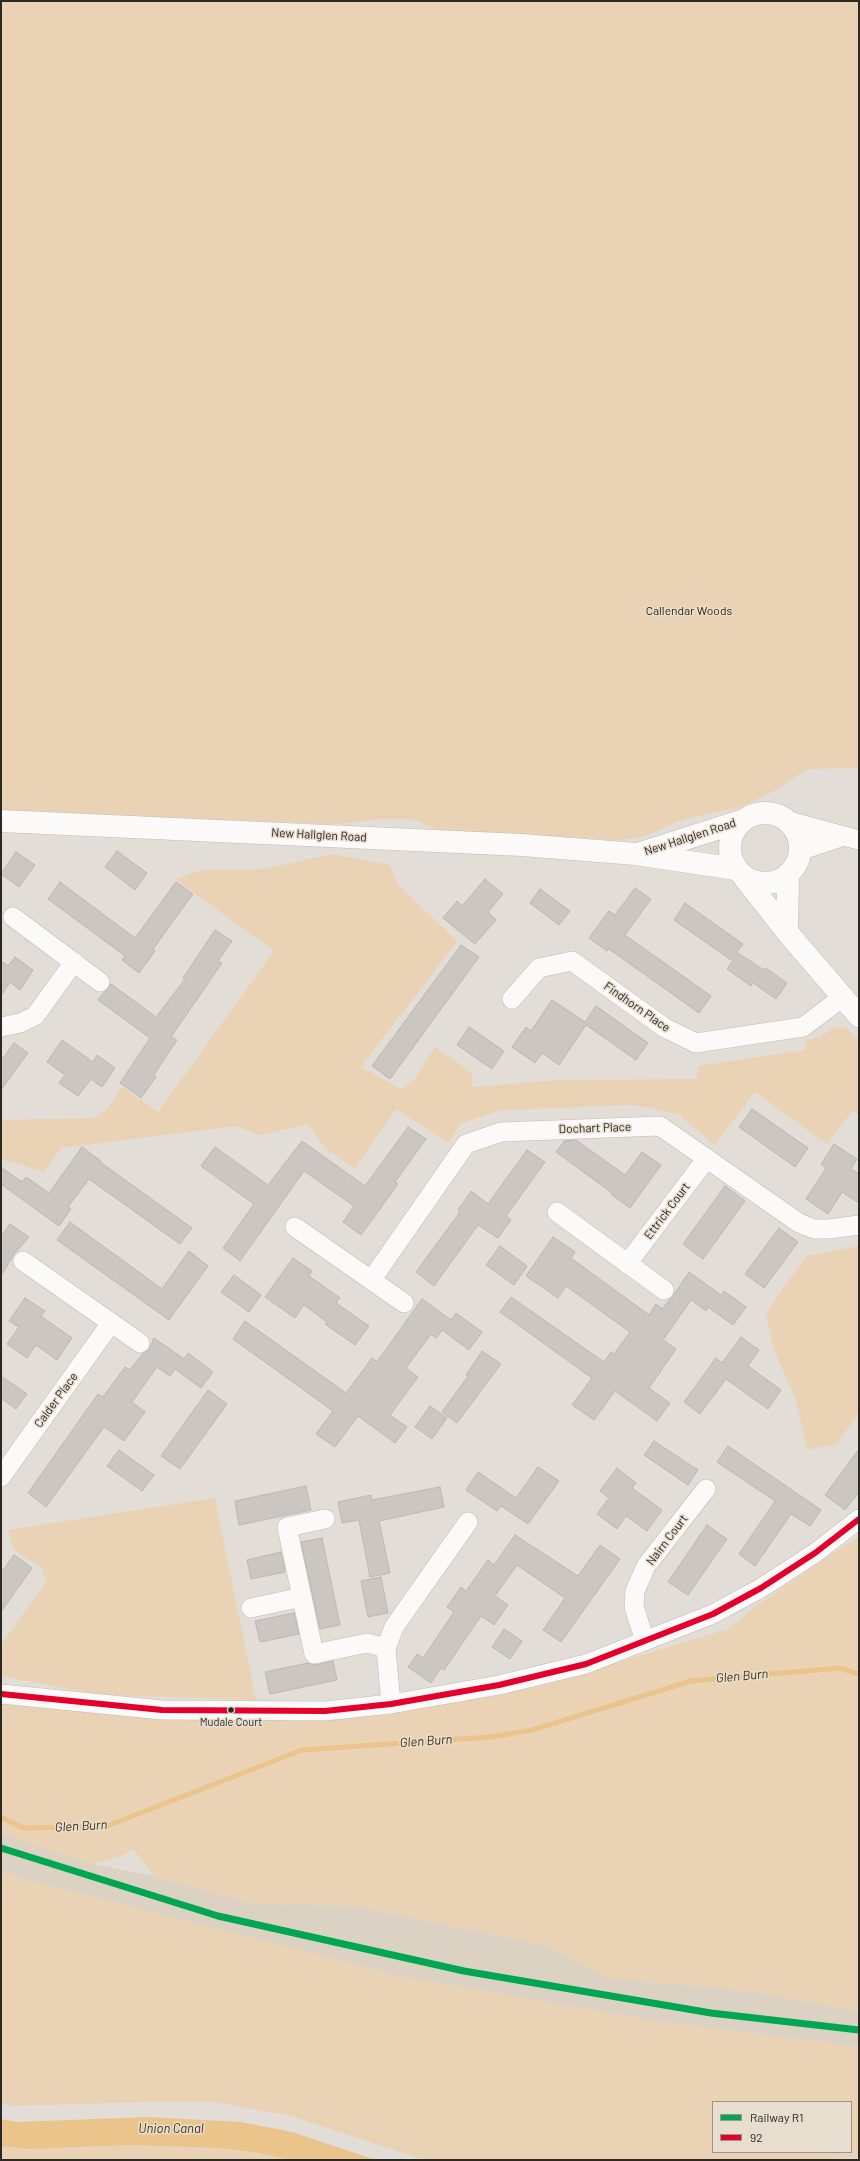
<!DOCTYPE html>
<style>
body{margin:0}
#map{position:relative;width:860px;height:2161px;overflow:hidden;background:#e2ddd6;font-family:Barlow,sans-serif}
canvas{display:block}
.frame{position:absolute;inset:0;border:2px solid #2c2823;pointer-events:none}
.legend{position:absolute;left:712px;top:2101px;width:140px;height:52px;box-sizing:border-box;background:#e8ded0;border:1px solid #9d958b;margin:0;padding:5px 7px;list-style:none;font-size:12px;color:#2c2823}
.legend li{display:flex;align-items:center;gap:8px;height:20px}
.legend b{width:20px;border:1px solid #9d958b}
</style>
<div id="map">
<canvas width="860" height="2161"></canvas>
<div class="frame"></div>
<ul class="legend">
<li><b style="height:5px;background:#00a651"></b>Railway R1</li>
<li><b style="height:5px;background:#e4002b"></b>92</li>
</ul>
</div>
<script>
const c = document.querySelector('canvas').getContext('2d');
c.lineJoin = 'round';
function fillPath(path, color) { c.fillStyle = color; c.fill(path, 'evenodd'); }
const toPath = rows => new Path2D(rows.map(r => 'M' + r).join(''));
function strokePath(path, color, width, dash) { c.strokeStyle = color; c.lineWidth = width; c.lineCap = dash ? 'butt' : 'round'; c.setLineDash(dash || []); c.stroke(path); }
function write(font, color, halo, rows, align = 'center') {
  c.font = font + ' Barlow,sans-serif'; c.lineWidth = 3; c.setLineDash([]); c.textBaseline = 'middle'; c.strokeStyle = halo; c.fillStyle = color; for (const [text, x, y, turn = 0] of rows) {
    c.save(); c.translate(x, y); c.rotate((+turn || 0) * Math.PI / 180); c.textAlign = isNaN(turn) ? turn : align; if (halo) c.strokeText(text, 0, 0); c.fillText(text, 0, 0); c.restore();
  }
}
const built = toPath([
 [1,1833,92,1864,154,1876,254,1904,354,1906,546,1945,607,1978,750,1991,859,2011,859,2047,648,2020,399,1976,31,1881,1,1871]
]);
const green = toPath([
 [1,1,859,1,859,768,807,769,774,791,741,807,684,819,645,836,620,840,440,830,411,819,382,819,337,824,1,811],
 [331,854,390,865,398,885,457,941,361,1067,401,1089,414,1080,435,1047,471,1072,473,1087,559,1080,697,1079,698,1066,806,1050,805,1040,820,1037,835,1027,846,1028,857,1039,859,1045,859,1115,853,1110,827,1144,755,1092,715,1145,678,1114,634,1105,501,1110,460,1124,449,1143,396,1109,355,1168,325,1148,308,1124,259,1135,236,1126,61,1148,44,1172,1,1159,1,1120,94,1118,107,1109,122,1087,158,1112,274,951,175,879,201,870,265,869],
 [859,1246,859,1412,838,1443,807,1450,796,1400,773,1348,766,1313,806,1256],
 [215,1498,256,1700,101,1695,1,1676,1,1645,46,1582,42,1568,14,1550,8,1530],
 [859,1536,859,2011,750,1991,607,1978,546,1945,354,1906,254,1904,154,1876,133,1849,119,1857,92,1864,1,1833,1,1701,31,1707,165,1719,247,1721,320,1717,428,1706,537,1687,728,1629,759,1604],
 [1,1871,31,1881,399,1976,648,2020,859,2047,859,2157,802,2160,424,2160,291,2116,215,2102,144,2102,48,2105,9,2106,1,2103],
 [713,2102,851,2102,851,2152,713,2152],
 [133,2145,217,2148,253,2152,291,2160,1,2160,1,2146,28,2149]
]);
const water = toPath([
 [147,2117,241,2122,292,2132,376,2160,291,2160,253,2152,217,2148,133,2145,28,2149,1,2146,1,2119,17,2122]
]);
const stream = toPath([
 [1,1817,23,1828,107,1826,302,1750,491,1737,532,1730,691,1681,839,1668,859,1674]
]);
const building = toPath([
 [117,851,147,873,135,890,105,867,117,851],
 [16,852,35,865,19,887,1,874,16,852],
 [485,879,503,894,488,912,496,920,475,944,443,918,457,901,462,906,485,879],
 [60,882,135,938,176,882,193,894,153,949,155,951,139,973,122,960,125,956,48,899,60,882],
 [635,888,651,899,625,935,711,996,699,1013,609,949,607,951,589,938,609,911,615,915,635,888],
 [540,889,570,911,559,925,530,903,540,889],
 [685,903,743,944,731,960,674,920,685,903],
 [215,930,232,941,218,961,222,963,171,1037,177,1040,154,1075,156,1077,141,1098,120,1083,150,1038,98,1000,111,984,156,1017,185,979,183,978,215,930],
 [461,945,479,957,390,1079,372,1066,461,945],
 [738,953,764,970,766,968,787,983,776,999,753,983,751,986,727,969,738,953],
 [15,957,33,970,20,990,10,982,1,996,1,961,8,966,15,957],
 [552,1000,585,1022,596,1006,648,1043,636,1060,586,1025,559,1065,542,1053,535,1063,512,1047,526,1027,531,1031,552,1000],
 [469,1027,504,1051,492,1069,457,1045,469,1027],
 [62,1040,93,1062,97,1055,115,1068,102,1087,91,1079,78,1096,59,1083,65,1075,47,1062,62,1040],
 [14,1043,28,1053,1,1090,1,1061,14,1043],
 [752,1109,808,1148,795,1167,739,1127,752,1109],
 [408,1127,426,1139,395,1182,398,1184,361,1235,343,1222,354,1206,304,1171,240,1261,223,1248,254,1204,201,1166,215,1147,268,1185,302,1141,365,1186,408,1127],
 [576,1140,625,1175,642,1152,661,1165,630,1208,611,1194,612,1193,556,1152,564,1141,576,1140],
 [834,1144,857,1159,851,1169,859,1174,859,1203,842,1192,828,1214,806,1199,826,1168,821,1164,834,1144],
 [82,1147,101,1161,100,1162,192,1228,180,1244,89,1179,68,1207,71,1209,59,1226,1,1184,1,1167,22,1182,26,1177,49,1193,82,1147],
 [527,1150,545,1162,506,1216,511,1220,498,1238,478,1225,434,1286,416,1272,460,1212,458,1210,471,1191,488,1204,527,1150],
 [725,1186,745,1201,703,1259,683,1244,725,1186],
 [70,1222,162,1289,189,1251,208,1266,169,1320,57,1240,70,1222],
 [10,1224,29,1237,14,1254,1,1276,1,1237,10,1224],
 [779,1228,798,1242,764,1288,745,1274,779,1228],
 [553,1237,575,1252,571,1258,649,1315,656,1304,662,1309,673,1296,689,1272,721,1295,724,1291,746,1307,733,1325,708,1307,706,1311,691,1300,663,1340,676,1349,649,1388,670,1403,657,1421,615,1391,594,1420,572,1405,592,1378,500,1312,511,1297,604,1362,611,1352,614,1354,630,1332,566,1286,558,1298,526,1276,553,1237],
 [500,1246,527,1266,514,1285,486,1265,500,1246],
 [293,1258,312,1271,309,1276,340,1298,336,1303,369,1326,355,1345,325,1324,327,1322,304,1305,295,1318,265,1297,293,1258],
 [234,1275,261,1295,249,1312,221,1292,234,1275],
 [25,1298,45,1311,41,1316,72,1338,57,1360,36,1345,27,1358,7,1344,19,1327,9,1321,25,1298],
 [422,1299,451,1320,456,1313,482,1332,469,1350,442,1330,436,1338,431,1334,406,1368,418,1377,390,1415,407,1427,395,1443,358,1416,335,1447,316,1434,333,1411,233,1339,245,1321,346,1393,372,1358,377,1362,422,1299],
 [741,1337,759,1350,748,1366,781,1390,768,1409,726,1379,700,1414,684,1402,716,1358,722,1363,741,1337],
 [154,1338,184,1359,188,1353,213,1372,201,1388,175,1369,170,1376,157,1367,132,1402,145,1412,124,1441,104,1427,46,1507,28,1493,98,1394,103,1397,125,1367,130,1370,143,1353,149,1350,154,1338],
 [482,1351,501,1364,457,1423,442,1412,468,1376,466,1375,482,1351],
 [1,1376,27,1394,16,1409,1,1398,1,1376],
 [208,1390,227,1404,180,1469,161,1456,208,1390],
 [430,1406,447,1418,432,1439,415,1427,430,1406],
 [654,1441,698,1470,688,1485,644,1455,654,1441],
 [728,1446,821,1510,810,1526,791,1514,755,1566,739,1554,775,1501,717,1462,728,1446],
 [859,1449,859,1492,845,1510,825,1495,859,1449],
 [119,1450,154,1475,142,1491,107,1466,119,1450],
 [538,1467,559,1481,528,1524,501,1506,497,1511,466,1490,478,1472,516,1498,538,1467],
 [617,1468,636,1483,632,1488,662,1510,647,1531,626,1516,617,1529,597,1514,609,1498,600,1491,617,1468],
 [306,1486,311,1510,239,1525,235,1501,306,1486],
 [440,1487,444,1507,379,1521,390,1573,370,1577,359,1520,342,1523,338,1502,371,1495,372,1500,440,1487],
 [707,1525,727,1539,688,1595,668,1582,707,1525],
 [515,1535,578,1576,600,1545,620,1559,561,1642,543,1630,565,1598,517,1565,495,1596,508,1605,494,1625,481,1616,444,1670,441,1668,431,1683,408,1667,417,1654,423,1658,454,1612,447,1607,461,1587,466,1591,488,1560,494,1565,515,1535],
 [322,1538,340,1625,320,1629,301,1542,322,1538],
 [281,1552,285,1572,251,1579,247,1560,281,1552],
 [14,1555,32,1568,1,1612,1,1573,14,1555],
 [381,1577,388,1613,368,1617,361,1581,381,1577],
 [294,1613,299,1634,260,1642,255,1621,294,1613],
 [504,1629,522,1641,510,1659,492,1647,504,1629],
 [333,1661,337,1680,270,1694,265,1672,308,1663,316,1665,333,1661]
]);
const minor = toPath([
 [785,820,859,840],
 [799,851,844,836],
 [13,917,100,982],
 [512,999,539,968,572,961,665,1028,696,1043,803,1027,843,997],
 [1,1027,20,1023,35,1016,74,962],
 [557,1212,664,1290],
 [295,1227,404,1303],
 [23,1261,140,1343],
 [627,1264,707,1158],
 [372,1279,466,1144,501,1132,660,1126,799,1223,814,1229,829,1229,859,1225],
 [1,1477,111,1323],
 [325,1519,287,1527,314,1654,367,1643,386,1648],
 [251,1608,302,1597],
 [645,1641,634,1607,635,1591,646,1566,706,1489],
 [1,1694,162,1710,325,1711,391,1704,499,1685,586,1664,713,1614,761,1588,815,1553,859,1519],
 [391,1704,386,1648,394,1627,468,1522]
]);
const tertiary = toPath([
 '730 848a35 35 0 1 1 70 0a35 35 0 1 1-70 0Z',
 [1,821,522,845,636,854,736,869],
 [641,853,744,820],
 [743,876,787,932,859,1016],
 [787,932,788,874]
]);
const bus1 = toPath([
 [1,1694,162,1710,325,1711,391,1704,499,1685,586,1664,713,1614,761,1588,815,1553,859,1519]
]);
const rail1 = toPath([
 [1,1848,218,1916,464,1971,711,2013,859,2030]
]);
const markers = [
 [231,1710,3.5,"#2c2823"]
];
const busNames = [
 ["Mudale Court",231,1722]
];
const parkNames = [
 ["Callendar Woods",689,611]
];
const streetNames = [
 ["New Hallglen Road",319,835,3],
 ["New Hallglen Road",690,837,-18],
 ["Findhorn Place",637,1007,35],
 ["Dochart Place",595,1128,-2],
 ["Ettrick Court",667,1211,-53],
 ["Calder Place",56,1400,-54],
 ["Nairn Court",667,1540,-53]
];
const waterNames = [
 ["Glen Burn",742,1676,-5],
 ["Glen Burn",426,1741,-4],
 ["Glen Burn",81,1826,-3],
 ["Union Canal",171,2129]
];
fillPath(built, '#dcd2c3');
fillPath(green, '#e9d3b4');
fillPath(water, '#ebc48c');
strokePath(stream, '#ebc48c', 5);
fillPath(building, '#cbc6c1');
strokePath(building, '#bbb7b1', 1);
strokePath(minor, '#bfbab4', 20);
strokePath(tertiary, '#bfbab4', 23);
strokePath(minor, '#fbfaf9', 19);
strokePath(tertiary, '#fbfaf9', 22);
strokePath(bus1, '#e4002b', 6);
strokePath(rail1, '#00a651', 7);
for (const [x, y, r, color] of markers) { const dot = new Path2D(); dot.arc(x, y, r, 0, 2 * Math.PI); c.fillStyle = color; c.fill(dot); strokePath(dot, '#e8ded0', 1.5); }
write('11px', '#2c2823', '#e8ded0', busNames);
write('12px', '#392402', '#e8ded0', parkNames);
write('12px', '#2c2823', '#e8ded0', streetNames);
write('italic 13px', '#45300e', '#e8ded0', waterNames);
</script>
